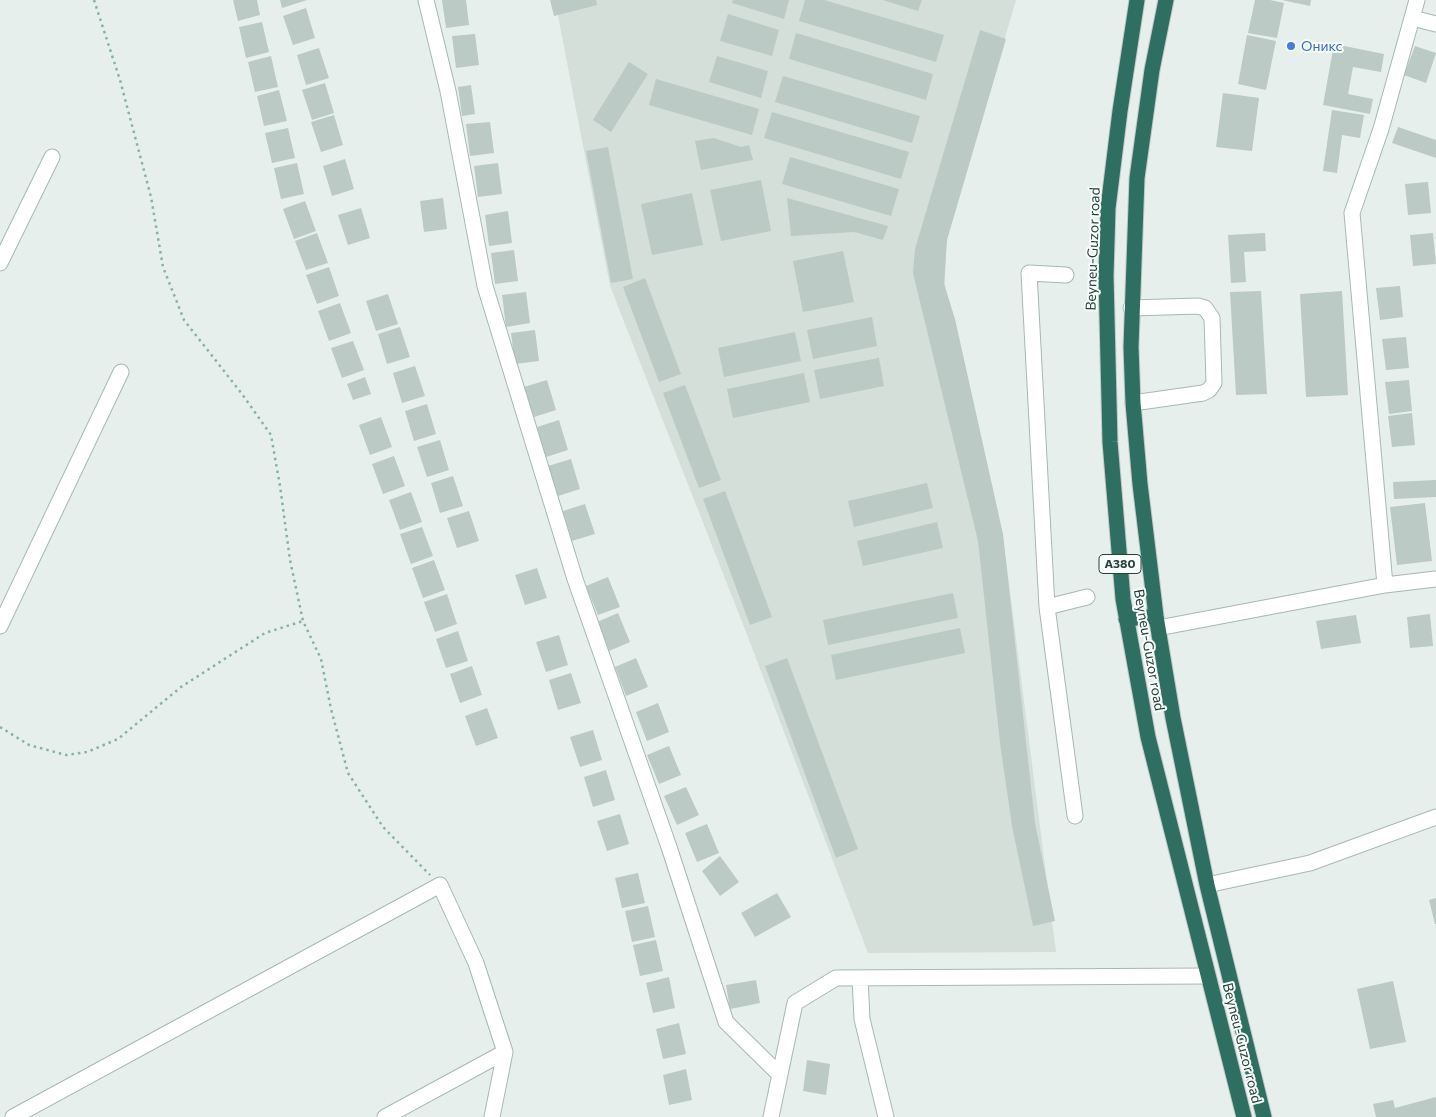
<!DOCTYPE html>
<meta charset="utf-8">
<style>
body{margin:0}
canvas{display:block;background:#e6efeb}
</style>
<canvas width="1436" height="1117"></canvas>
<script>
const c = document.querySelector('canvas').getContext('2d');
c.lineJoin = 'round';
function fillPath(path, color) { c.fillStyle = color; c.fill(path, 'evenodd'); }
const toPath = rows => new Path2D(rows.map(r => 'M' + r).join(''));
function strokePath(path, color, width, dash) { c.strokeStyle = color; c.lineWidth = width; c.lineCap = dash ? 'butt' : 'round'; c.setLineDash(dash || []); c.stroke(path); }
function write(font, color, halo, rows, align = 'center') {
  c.font = font + ' Commissioner,sans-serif'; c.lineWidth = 4; c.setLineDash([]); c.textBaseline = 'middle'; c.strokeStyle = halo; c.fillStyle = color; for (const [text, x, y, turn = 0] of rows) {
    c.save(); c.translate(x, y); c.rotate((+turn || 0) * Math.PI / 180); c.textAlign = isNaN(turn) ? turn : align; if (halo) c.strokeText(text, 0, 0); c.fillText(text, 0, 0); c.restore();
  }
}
const built = toPath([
 [555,0,1016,0,946,240,945,285,1004,544,1056,952,868,953,746,632,610,286]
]);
const building = toPath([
 [233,0,257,0,260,15,238,21],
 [280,0,307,0,282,8],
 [442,0,466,0,469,25,446,28],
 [550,0,596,0,597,5,554,16],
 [733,0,789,0,784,19,732,3],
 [805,0,824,0,944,35,936,62,799,21],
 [883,0,922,0,918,11],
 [1255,0,1270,0,1284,3,1277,38,1248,33],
 [1282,0,1311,0,1310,6],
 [306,8,315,38,293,45,283,16],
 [728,14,779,30,772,56,720,41],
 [262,22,269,52,246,58,239,27],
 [980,30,1006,39,947,240,944,284,955,319,1003,534,1035,823,1055,921,1033,926,1012,826,1000,743,978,541,913,273,915,249],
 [796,33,933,74,926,100,789,59],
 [475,34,479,65,456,68,452,36],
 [1247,35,1276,41,1266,90,1238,84],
 [1334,44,1384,54,1381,72,1353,67,1348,94,1373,99,1370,114,1323,105],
 [1415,46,1436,53,1426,83,1404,75],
 [319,48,329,78,306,85,297,55],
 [271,56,278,87,255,92,248,62],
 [717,56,768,71,761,98,709,82],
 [629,62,648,74,611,132,593,120],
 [783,76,920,116,912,143,775,102],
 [656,79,759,109,752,135,649,105],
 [325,83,334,113,312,120,302,90],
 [471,85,475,114,462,116,458,87],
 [279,90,287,121,264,126,257,96],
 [1223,93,1259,98,1252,151,1216,147],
 [1332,110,1364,115,1360,138,1342,135,1337,173,1323,171],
 [772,112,909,152,901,179,764,138],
 [334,115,343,145,321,152,311,122],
 [490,122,494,153,470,156,466,124],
 [1398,127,1436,140,1436,158,1392,143],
 [288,128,295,158,272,163,265,133],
 [714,138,741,147,749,145,753,160,701,170,695,141],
 [608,147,633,279,611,283,586,151],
 [790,157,899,189,891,216,782,184],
 [345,159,354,189,332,196,323,166],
 [297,163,304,194,281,199,274,168],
 [498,163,502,194,478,197,474,166],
 [761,180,771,231,721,241,710,190],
 [1428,182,1431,213,1408,215,1405,184],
 [692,193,703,245,652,255,641,204],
 [443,198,447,229,424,232,420,201],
 [787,198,888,226,883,240,854,232,791,236],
 [305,201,316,231,294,239,283,209],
 [361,208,370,238,348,245,338,215],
 [508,211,512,243,489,246,485,215],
 [317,233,328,263,306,270,295,241],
 [1265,233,1266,251,1244,252,1246,282,1231,283,1228,235],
 [1433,233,1436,264,1413,266,1410,235],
 [514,250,518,281,495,284,491,253],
 [843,251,854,302,803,312,793,261],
 [329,267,339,296,317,304,306,275],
 [645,278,681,374,659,382,623,287],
 [1400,286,1403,317,1380,320,1376,288],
 [1261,291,1267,394,1236,395,1230,292],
 [1342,291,1348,395,1306,397,1300,294],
 [526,292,530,323,506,327,502,295],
 [388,294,398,324,376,331,366,301],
 [340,303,351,333,329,341,318,311],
 [872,317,877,346,813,359,807,330],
 [400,327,410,357,387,364,378,334],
 [535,330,539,361,515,364,511,333],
 [795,332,801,361,724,377,718,348],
 [1406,337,1409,368,1386,370,1382,339],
 [353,341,364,370,342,378,331,348],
 [879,358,884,386,820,399,814,370],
 [415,366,425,396,402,403,393,373],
 [804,373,810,402,733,418,727,389],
 [365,377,371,394,353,400,347,384],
 [547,380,556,410,534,417,524,387],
 [1409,380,1412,411,1389,414,1385,382],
 [685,385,721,480,699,488,663,393],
 [427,404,436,434,414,441,405,411],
 [1412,413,1415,445,1392,447,1388,416],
 [381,417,392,447,370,455,359,425],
 [559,420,568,450,546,457,537,427],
 [440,440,449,470,427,477,417,447],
 [394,456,405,486,383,494,372,464],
 [571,459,580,489,558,496,548,466],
 [453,476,463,506,440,513,431,483],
 [1436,480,1436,497,1394,499,1393,482],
 [927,483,933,508,854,527,848,501],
 [725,491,772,617,750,625,703,499],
 [411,492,422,522,400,530,389,500],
 [1425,503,1432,561,1397,565,1390,507],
 [585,504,595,534,572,541,563,511],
 [469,511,479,541,457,548,447,518],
 [937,522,943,548,863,566,857,541],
 [422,527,433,556,411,564,400,534],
 [434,560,445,590,423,598,412,568],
 [537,568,547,598,525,605,515,575],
 [608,577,620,607,598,615,586,586],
 [953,593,958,618,828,645,823,620],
 [447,594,457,624,435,632,424,602],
 [618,613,630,642,609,651,597,622],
 [1430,614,1433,646,1410,648,1407,617],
 [1356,615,1361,643,1321,649,1316,621],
 [960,628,965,653,836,680,831,655],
 [458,631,468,661,446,668,436,639],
 [559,635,568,665,546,672,536,642],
 [636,658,648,687,626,696,615,667],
 [787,658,858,849,836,858,765,666],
 [472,666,482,695,460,703,450,674],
 [571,673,581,703,558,710,549,680],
 [658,703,669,732,647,741,636,712],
 [487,708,498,738,476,746,465,716],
 [593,730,602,760,580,767,570,737],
 [669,746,681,775,659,784,647,755],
 [606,770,615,800,593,807,584,777],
 [686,787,699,815,677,825,664,796],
 [620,814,629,844,607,851,597,821],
 [707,824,719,853,697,862,685,833],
 [720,856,739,882,720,896,702,871],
 [638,873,645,903,622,908,615,878],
 [777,893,791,917,755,937,741,913],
 [1436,898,1436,924,1435,924,1429,900],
 [648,906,655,937,632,942,625,911],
 [656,940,663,971,640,976,633,945],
 [669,977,675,1008,653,1013,646,983],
 [756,980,760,1003,730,1009,726,985],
 [1393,981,1406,1042,1370,1049,1357,989],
 [679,1023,686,1054,663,1059,656,1029],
 [807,1060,830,1064,826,1095,803,1091],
 [686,1069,692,1100,669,1105,663,1075],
 [1436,1097,1436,1117,1376,1117,1373,1104,1393,1100,1395,1108]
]);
const path = toPath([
 [94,0,120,80,151,197,163,267,184,320,242,394,271,435,280,486,290,560,303,621,321,659,331,709,348,773,383,827,430,875],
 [0,727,29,745,66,755,87,752,118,739,181,687,265,633,303,621]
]);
const minor = toPath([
 [426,0,448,91,485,286,575,579,669,847,726,1022,780,1075],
 [1412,18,1436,24],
 [0,263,52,157],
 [1066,275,1029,273,1047,607,1087,597],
 [1131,308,1198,306,1205,308,1212,318,1214,383,1209,390,1203,393,1133,403],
 [1385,585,1352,213,1381,129,1417,0],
 [1047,607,1075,816],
 [0,626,121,372],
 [1158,628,1385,585,1436,579],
 [1207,885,1310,863,1436,817],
 [860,978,862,1019,886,1117],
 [13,1117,440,885,476,963,505,1052,492,1117],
 [385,1117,505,1052],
 [771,1117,795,1003,836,978,1208,976]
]);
const highway = toPath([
 [1137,0,1120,111,1108,208,1106,276,1110,442,1123,599,1148,737,1244,1117],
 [1166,0,1152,70,1137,178,1131,347,1133,403,1140,484,1156,616,1173,718,1207,885,1264,1117],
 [1126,619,1156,616]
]);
const markers = [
 [1291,46,5,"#3f7fe0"]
];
const shields = [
 [1120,564,42]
];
const shieldNames = [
 ["A380",1120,564]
];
const shopNames = [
 ["Оникс",1301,46]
];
const streetNames = [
 ["Beyneu-Guzor road",1093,249,-88],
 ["Beyneu-Guzor road",1149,650,80],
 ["Beyneu-Guzor road",1242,1043,76]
];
fillPath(built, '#d4dfda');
fillPath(building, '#bbcac4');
strokePath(minor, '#a8b8b2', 17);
strokePath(highway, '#c2cac8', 17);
strokePath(path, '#86b3a5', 2.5, [2.5, 4]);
strokePath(minor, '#fff', 15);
strokePath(highway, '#2f6f62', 15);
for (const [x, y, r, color] of markers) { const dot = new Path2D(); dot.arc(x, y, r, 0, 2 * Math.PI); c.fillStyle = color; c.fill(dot); strokePath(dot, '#f7fbf9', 2); }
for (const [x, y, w] of shields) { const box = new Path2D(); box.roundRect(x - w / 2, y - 9.5, w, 19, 4); c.fillStyle = '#f7fbf9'; c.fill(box); strokePath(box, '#24423a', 1); }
write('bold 12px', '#24423a', null, shieldNames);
write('14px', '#366cbe', '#f7fbf9', shopNames, 'left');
write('14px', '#24423a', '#f7fbf9', streetNames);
</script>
